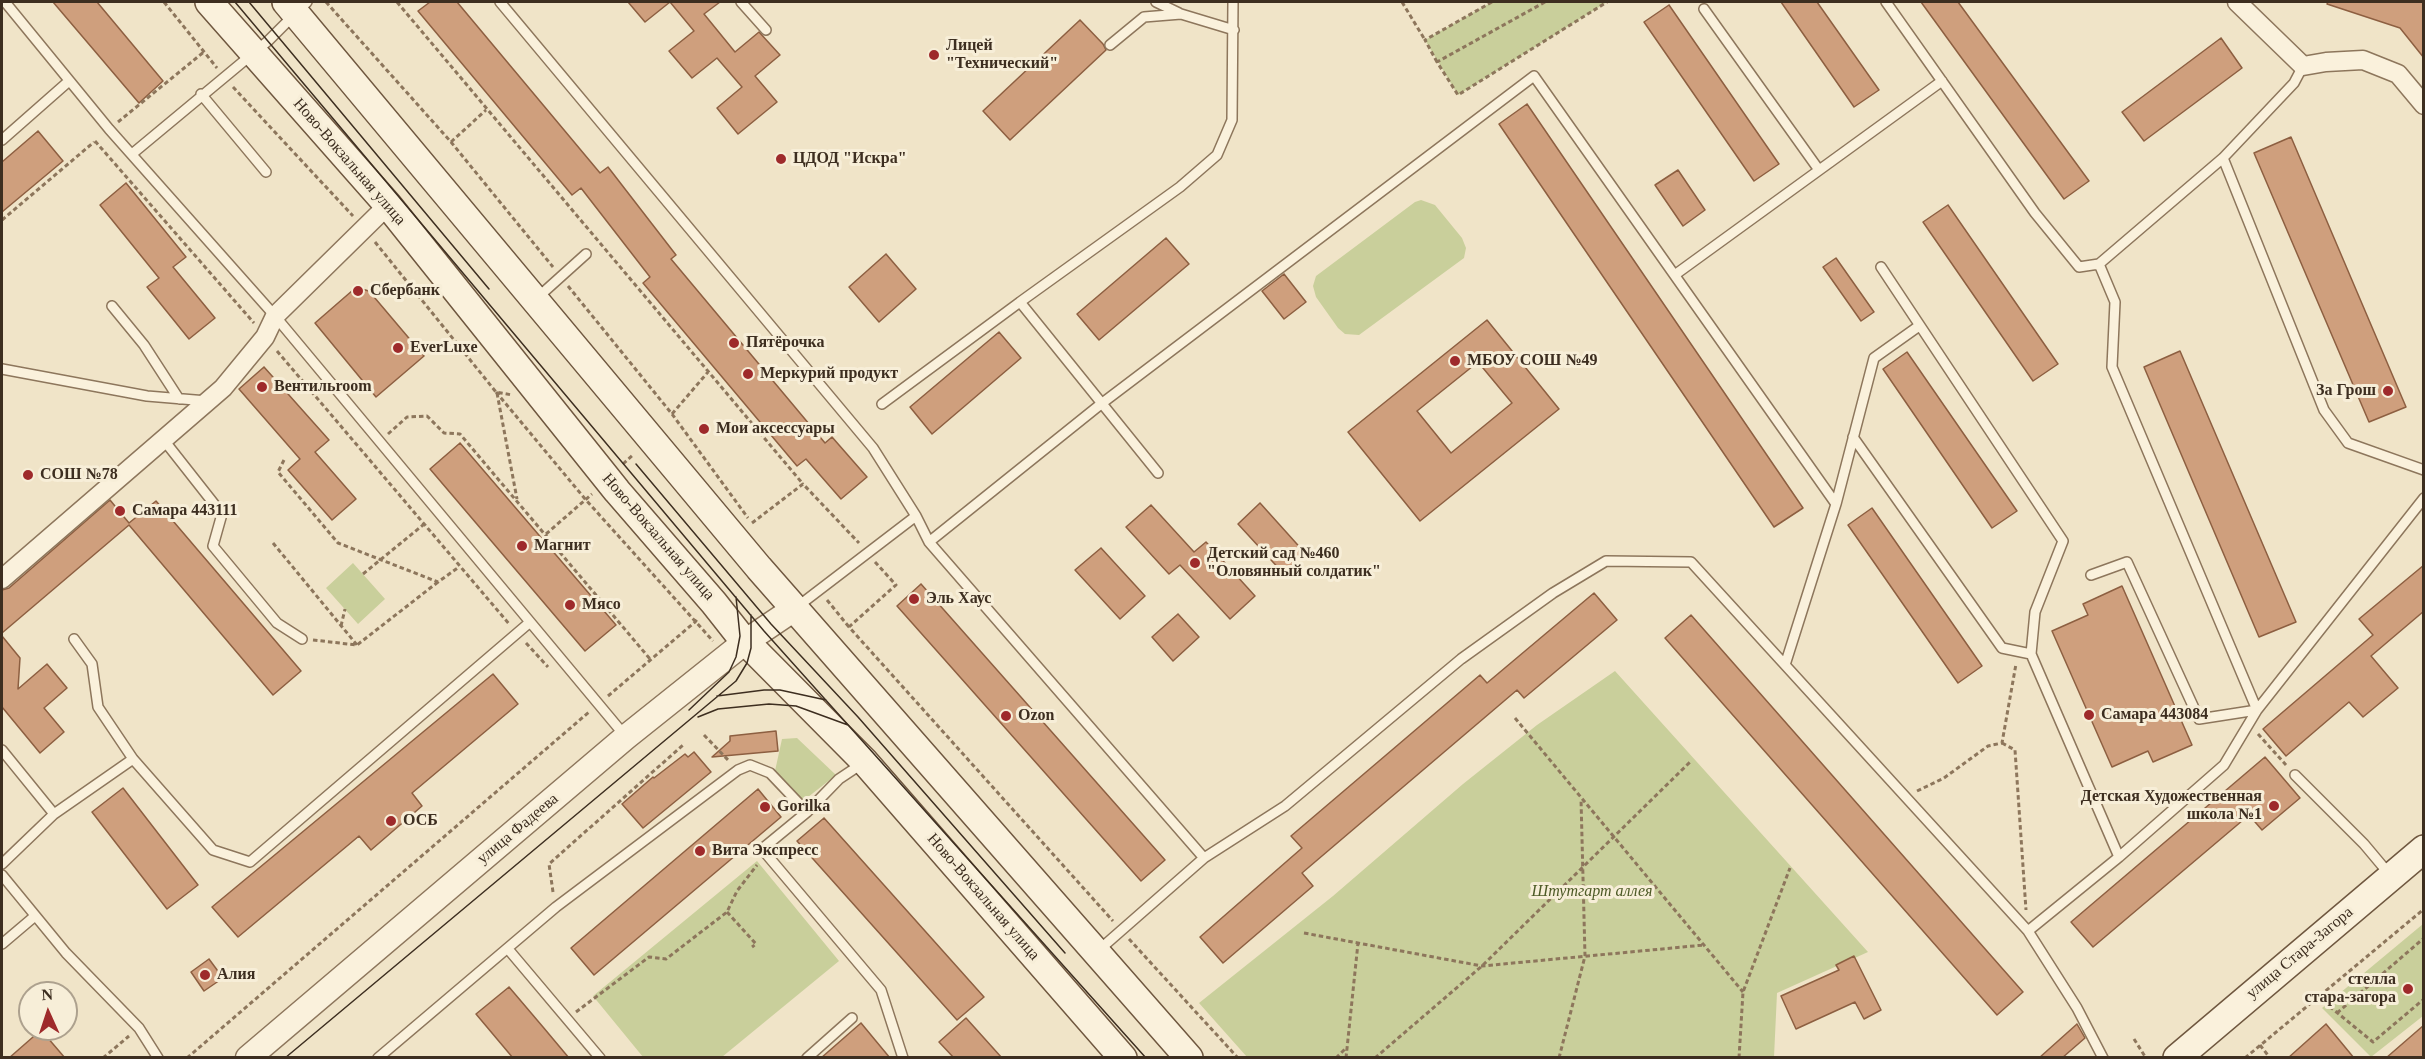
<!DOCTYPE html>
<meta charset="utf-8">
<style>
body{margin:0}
#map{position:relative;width:2425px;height:1059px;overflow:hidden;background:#f0e4c8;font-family:"Times New Roman",serif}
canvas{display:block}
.frame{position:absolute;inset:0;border:3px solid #3d2e20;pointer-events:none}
.north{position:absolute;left:18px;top:981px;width:60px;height:60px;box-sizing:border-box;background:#f7eed8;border:2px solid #ada18e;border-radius:50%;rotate:357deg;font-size:16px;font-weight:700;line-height:24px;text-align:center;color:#3d2e20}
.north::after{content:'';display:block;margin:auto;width:21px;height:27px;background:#9e2a2b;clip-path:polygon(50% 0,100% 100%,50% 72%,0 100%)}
</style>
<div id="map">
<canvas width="2425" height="1059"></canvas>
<div class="frame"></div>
<div class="north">N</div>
</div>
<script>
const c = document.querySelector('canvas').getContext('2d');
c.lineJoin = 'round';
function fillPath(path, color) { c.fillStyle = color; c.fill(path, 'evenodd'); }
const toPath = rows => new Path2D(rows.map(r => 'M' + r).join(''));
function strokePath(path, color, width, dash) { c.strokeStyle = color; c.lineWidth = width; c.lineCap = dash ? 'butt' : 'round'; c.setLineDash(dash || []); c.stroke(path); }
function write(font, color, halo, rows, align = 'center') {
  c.font = font + ' "Times New Roman",serif'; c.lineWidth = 6; c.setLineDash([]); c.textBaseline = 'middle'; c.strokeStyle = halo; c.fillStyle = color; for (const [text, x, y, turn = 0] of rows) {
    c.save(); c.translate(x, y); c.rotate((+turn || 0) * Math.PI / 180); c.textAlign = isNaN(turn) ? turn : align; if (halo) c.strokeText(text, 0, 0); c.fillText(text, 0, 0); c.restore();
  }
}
const green = toPath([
 [1492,2,1607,2,1458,95,1425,40],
 [1421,200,1435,205,1462,238,1466,248,1464,258,1359,335,1345,334,1338,328,1316,297,1313,286,1316,276,1415,202],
 [353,563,385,599,358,624,326,588],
 [1615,671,1868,952,1777,993,1774,1057,1247,1057,1199,1003,1333,896,1463,784,1537,725],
 [797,738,836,775,803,801,775,771,782,739],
 [757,861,839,961,722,1057,643,1057,593,996],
 [2423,924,2423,1016,2371,1057,2322,1008]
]);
const building = toPath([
 [53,2,97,2,163,81,139,103,53,2],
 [430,2,457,2,600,173,608,167,676,255,671,259,825,443,832,437,867,477,841,499,806,459,797,466,643,283,650,277,581,188,572,195,418,11,430,2],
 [628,2,720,2,704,14,735,52,759,32,780,55,755,76,777,102,738,134,717,108,742,87,717,58,692,78,669,51,694,31,670,2,645,22,628,2],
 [1781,2,1817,2,1879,90,1854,107,1781,2],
 [1921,2,1958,2,2089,181,2064,199,1921,2],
 [2328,2,2424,2,2424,58,2400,28,2327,4,2328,2],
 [1669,5,1779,164,1754,181,1644,22,1669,5],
 [1080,20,1103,44,1106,50,1010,140,983,111,1080,20],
 [2221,38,2242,68,2144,141,2122,112,2221,38],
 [1527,104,1803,508,1774,527,1499,124,1527,104],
 [38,131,63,161,2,212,2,162,38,131],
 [2291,137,2406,407,2369,422,2254,153,2291,137],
 [1678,170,1705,210,1683,226,1655,185,1678,170],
 [126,183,186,257,173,267,215,318,189,339,147,287,159,278,100,205,126,183],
 [1948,205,2058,364,2033,381,1923,222,1948,205],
 [1166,238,1189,264,1099,340,1077,314,1166,238],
 [886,254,916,289,879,322,849,287,886,254],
 [1836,258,1874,312,1861,321,1823,267,1836,258],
 [1284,274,1306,302,1284,319,1262,291,1284,274],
 [358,288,369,291,424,356,376,397,315,323,353,290,358,288],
 [1487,320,1559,409,1420,521,1348,432,1487,320],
 [1478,362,1512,403,1451,453,1417,411,1478,362],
 [999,332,1021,358,932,434,910,407,999,332],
 [2180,351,2296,622,2259,637,2144,367,2180,351],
 [1907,352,2017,511,1992,528,1883,369,1907,352],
 [264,367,329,440,315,452,356,499,332,520,288,470,300,459,239,389,264,367],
 [460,443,616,625,585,651,430,469,460,443],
 [110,500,129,523,156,501,301,671,273,695,129,525,2,633,2,590,9,588,110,500],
 [1260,503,1305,553,1283,573,1238,524,1260,503],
 [1151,505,1194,552,1206,542,1255,596,1230,619,1180,565,1169,574,1126,527,1151,505],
 [1872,508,1982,666,1958,683,1848,525,1872,508],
 [1101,548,1145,596,1120,619,1075,570,1101,548],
 [2424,565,2424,611,2371,656,2398,688,2363,717,2349,702,2286,756,2263,729,2373,635,2359,619,2424,565],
 [921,584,1165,860,1141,881,897,606,921,584],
 [2122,586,2192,745,2153,762,2148,751,2112,767,2052,631,2088,615,2083,604,2122,586],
 [1594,593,1617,620,1524,698,1517,690,1302,873,1313,886,1223,963,1200,937,1302,848,1291,836,1480,675,1487,683,1594,593],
 [1178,614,1199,637,1173,661,1152,637,1178,614],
 [1691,615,2023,992,1997,1015,1665,638,1691,615],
 [2,636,20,658,18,689,47,664,67,688,44,708,64,732,40,753,2,707,2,636],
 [493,674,518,704,412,793,422,806,371,850,359,836,238,937,212,907,493,674],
 [776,731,778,751,712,757,730,741,730,736,776,731],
 [694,752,711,772,643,828,622,804,653,777,654,778,685,754,688,757,694,752],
 [2265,757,2300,798,2262,830,2249,815,2093,947,2071,922,2265,757],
 [123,788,198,885,167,909,92,812,123,788],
 [758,789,781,817,594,975,571,948,758,789],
 [824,818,984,997,957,1020,797,841,824,818],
 [1854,956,1881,1010,1864,1019,1855,1002,1796,1029,1781,996,1839,970,1836,965,1854,956],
 [209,959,223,978,204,991,191,972,209,959],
 [509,987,543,1027,569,1058,513,1058,476,1014,509,987],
 [966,1018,1002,1058,954,1058,939,1042,966,1018],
 [861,1023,890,1058,821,1058,861,1023],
 [2077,1024,2085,1038,2062,1058,2039,1058,2077,1024],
 [2326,1024,2354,1058,2288,1058,2326,1024],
 [2424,1025,2424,1058,2386,1058,2424,1025],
 [41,1030,65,1058,9,1058,41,1030]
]);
const path = toPath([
 [164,2,217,68],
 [326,2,451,142,553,267],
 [397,2,803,484],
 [1402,2,1425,40],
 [1545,2,1437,62,1458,95,1607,2],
 [1437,62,1425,40,1492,2],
 [233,87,353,216],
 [118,122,205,51],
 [95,141,254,323],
 [451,142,486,110],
 [2,220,94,142],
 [375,242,496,392,512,395],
 [568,286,672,414,748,518],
 [277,351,510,625],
 [496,392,586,500,713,641],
 [497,393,517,499],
 [672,414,708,372],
 [388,434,407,417,427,416,444,433,460,434,650,659],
 [284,460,278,472,338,543,438,582,459,567],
 [623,464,634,454],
 [752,523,803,484,859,543],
 [546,534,592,494],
 [273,543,357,645],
 [875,562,896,585,849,627,1113,921],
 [363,574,423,525],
 [827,600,849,627],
 [341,626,345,609],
 [313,640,357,645,438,582],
 [526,643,548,667],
 [608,696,695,622,698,618],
 [1515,718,1743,992],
 [2258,734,2286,765],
 [704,735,730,762],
 [2002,743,2015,750,2026,910],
 [1917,791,1944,778,1988,746,2002,743,2016,664],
 [553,892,549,864,683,745],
 [727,912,756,944,752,947],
 [1304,933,1482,966,1704,945],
 [1129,939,1238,1058],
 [2318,997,2373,1042,2424,999],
 [576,1012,649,957,666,959,727,912,737,891,757,865],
 [2337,1013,2424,938],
 [2134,1039,2146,1058],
 [2260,1045,2270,1058],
 [103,1058,129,1036],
 [187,1058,589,712],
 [1336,1058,1346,1048],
 [1346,1058,1358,943],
 [1375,1058,1482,966,1690,762],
 [1559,1058,1585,956,1581,799],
 [1739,1058,1743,992,1790,868],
 [2245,1058,2424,909]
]);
const service = toPath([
 [5,2,109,129,275,316,626,737],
 [500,2,873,448,916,516,929,542,1204,858],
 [741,2,766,30],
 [1156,2,1179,13],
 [1886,2,2035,213,2079,267,2099,264,2223,158,2294,83,2303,66],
 [1704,9,1819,170],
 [1110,45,1144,17,1181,14,1234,30],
 [201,94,266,172],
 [2,140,69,81],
 [132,154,268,41,307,2],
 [2223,158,2324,410,2348,443,2424,470],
 [1881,267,2063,541,2035,612,2031,654,2119,857],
 [1676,274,1942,81],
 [536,299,586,254],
 [112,306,144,345,179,399],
 [2,369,147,396,207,401],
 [882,404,1020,302],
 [1853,437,2002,648,2031,654],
 [163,439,222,514,213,546,277,623,302,639],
 [1158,473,1020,302,1180,187,1217,155,1232,120,1233,2],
 [929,542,1101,404,1534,76,1836,504],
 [2091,575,2127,562,2199,719,2257,710,2112,367,2115,302,2099,264],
 [797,607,916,516],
 [74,639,92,664,98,707,133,759,213,850,250,862,529,623],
 [1785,665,1836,504,1874,358,1919,326],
 [2,750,54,814],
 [863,763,839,779,807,812,762,849,881,990,903,1058],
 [2295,775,2364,844,2390,875],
 [2,864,54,814,133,759],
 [2,875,66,953,139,1028,158,1058],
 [2028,931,2119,857,2224,765,2257,710,2424,498],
 [2,944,35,916],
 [508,949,600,1058],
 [1099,950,1204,858,1285,806,1461,659,1553,593,1606,561,1691,562,2028,931,2077,1008,2103,1058],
 [378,1058,556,907,738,770,750,765,770,773,807,812],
 [807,1058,852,1018]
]);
const minor = toPath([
 [2237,2,2303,66,2326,62,2363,60,2398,74,2424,105],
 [2,579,223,388,265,337,275,316,388,205]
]);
const tertiary = toPath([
 [248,1058,626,737,745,642,794,609]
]);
const secondary = toPath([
 [209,2,388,205,617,491,714,603,740,636,865,762,1123,1058],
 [286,2,759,568,1189,1058],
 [2177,1058,2424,849]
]);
const tram = toPath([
 [235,2,764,631,1146,1058],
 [249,2,489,289],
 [636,464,771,624,858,717,1065,953],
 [717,696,764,690,780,690,826,700],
 [689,710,729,672,736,657,740,636,736,597],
 [698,717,718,709,769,704,796,706,848,725],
 [285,1058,736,681,747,663,751,648,751,615]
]);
const markers = [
 [934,55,6,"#9e2a2b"],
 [781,159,6,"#9e2a2b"],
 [358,291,6,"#9e2a2b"],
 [734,343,6,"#9e2a2b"],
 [398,348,6,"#9e2a2b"],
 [1455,361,6,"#9e2a2b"],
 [748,374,6,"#9e2a2b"],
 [262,387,6,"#9e2a2b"],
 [2388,391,6,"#9e2a2b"],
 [704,429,6,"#9e2a2b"],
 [28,475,6,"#9e2a2b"],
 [120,511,6,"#9e2a2b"],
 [522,546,6,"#9e2a2b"],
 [1195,563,6,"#9e2a2b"],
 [914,599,6,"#9e2a2b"],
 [570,605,6,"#9e2a2b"],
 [2089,715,6,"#9e2a2b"],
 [1006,716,6,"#9e2a2b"],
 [2274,806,6,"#9e2a2b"],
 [765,807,6,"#9e2a2b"],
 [391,821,6,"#9e2a2b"],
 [700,851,6,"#9e2a2b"],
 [205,975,6,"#9e2a2b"],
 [2408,989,6,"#9e2a2b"]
];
const poiNames = [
 ["Лицей",946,46],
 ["\"Технический\"",946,64],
 ["ЦДОД \"Искра\"",793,159],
 ["Сбербанк",370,291],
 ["Пятёрочка",746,343],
 ["EverLuxe",410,348],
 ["МБОУ СОШ №49",1467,361],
 ["Меркурий продукт",760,374],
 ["Вентильroom",274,387],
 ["За Грош",2376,391,"right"],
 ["Мои аксессуары",716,429],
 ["СОШ №78",40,475],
 ["Самара 443111",132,511],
 ["Магнит",534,546],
 ["Детский сад №460",1207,554],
 ["\"Оловянный солдатик\"",1207,572],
 ["Эль Хаус",926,599],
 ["Мясо",582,605],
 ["Самара 443084",2101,715],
 ["Ozon",1018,716],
 ["Детская Художественная",2262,797,"right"],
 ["школа №1",2262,815,"right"],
 ["Gorilka",777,807],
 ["ОСБ",403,821],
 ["Вита Экспресс",712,851],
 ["Алия",217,975],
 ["стелла",2396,980,"right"],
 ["стара-загора",2396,998,"right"]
];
const streetNames = [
 ["Ново-Вокзальная улица",349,162,49],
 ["Ново-Вокзальная улица",658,537,49],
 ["улица Фадеева",518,829,-40],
 ["Ново-Вокзальная улица",983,897,49],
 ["улица Стара-Загора",2300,953,-40]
];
const parkNames = [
 ["Штутгарт аллея",1592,892]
];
fillPath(green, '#c9cf9b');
fillPath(building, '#cf9f7d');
strokePath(building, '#8d5f41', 1.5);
strokePath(service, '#8d765c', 12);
strokePath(minor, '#8d765c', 21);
strokePath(tertiary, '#8d765c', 27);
strokePath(secondary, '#6f573f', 30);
strokePath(path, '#8d765c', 3, [4.5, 3]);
strokePath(service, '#faf1dc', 9);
strokePath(minor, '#faf1dc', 18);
strokePath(tertiary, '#faf1dc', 24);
strokePath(secondary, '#faf1dc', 27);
strokePath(tram, '#3d2e20', 1.5);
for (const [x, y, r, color] of markers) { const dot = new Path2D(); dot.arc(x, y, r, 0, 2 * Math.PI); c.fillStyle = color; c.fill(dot); strokePath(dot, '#f7eed8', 2); }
write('bold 16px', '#3d2e20', '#f7eed8', poiNames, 'left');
write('16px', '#3d2e20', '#f7eed8', streetNames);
write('italic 16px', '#4d5a26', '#f7eed8', parkNames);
</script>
